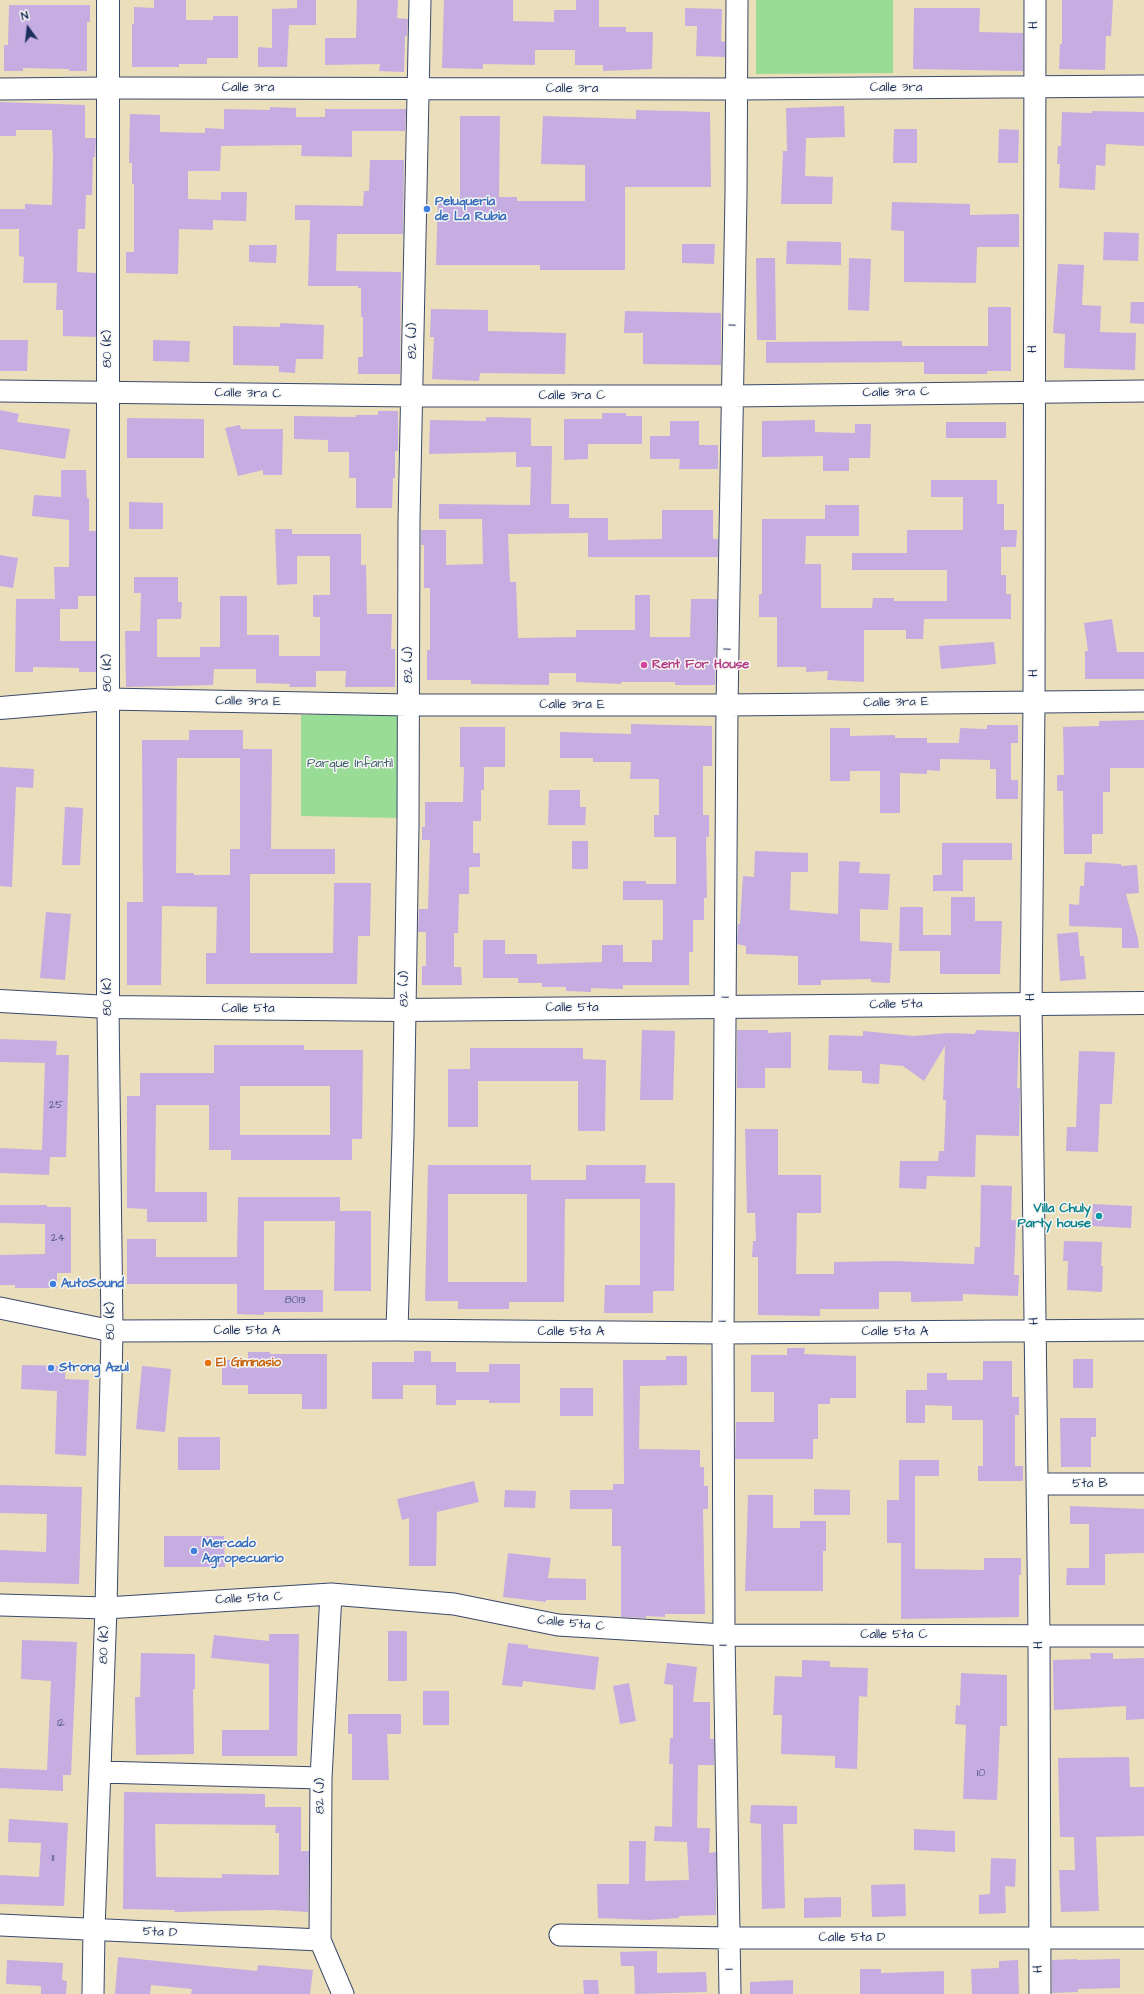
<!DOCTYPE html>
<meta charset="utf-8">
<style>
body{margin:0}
#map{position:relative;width:1144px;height:1994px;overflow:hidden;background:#ebdebb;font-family:"Architects Daughter",sans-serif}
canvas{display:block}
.north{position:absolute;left:8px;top:8px;width:40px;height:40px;-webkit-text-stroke:3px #f6f6f2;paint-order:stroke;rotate:345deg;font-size:11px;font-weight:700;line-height:16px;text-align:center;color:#1b2f5e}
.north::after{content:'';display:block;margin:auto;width:14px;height:18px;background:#1b2f5e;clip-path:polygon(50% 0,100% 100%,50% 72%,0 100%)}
</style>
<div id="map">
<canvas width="1144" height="1994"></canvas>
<div class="north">N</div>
</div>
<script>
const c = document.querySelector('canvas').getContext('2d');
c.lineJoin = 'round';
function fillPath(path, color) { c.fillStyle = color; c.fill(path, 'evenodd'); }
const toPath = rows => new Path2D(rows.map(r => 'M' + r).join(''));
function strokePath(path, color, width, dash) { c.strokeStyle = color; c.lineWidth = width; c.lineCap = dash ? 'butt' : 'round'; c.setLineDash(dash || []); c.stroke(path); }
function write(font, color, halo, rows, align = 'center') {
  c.font = font + ' "Architects Daughter",sans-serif'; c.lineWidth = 3; c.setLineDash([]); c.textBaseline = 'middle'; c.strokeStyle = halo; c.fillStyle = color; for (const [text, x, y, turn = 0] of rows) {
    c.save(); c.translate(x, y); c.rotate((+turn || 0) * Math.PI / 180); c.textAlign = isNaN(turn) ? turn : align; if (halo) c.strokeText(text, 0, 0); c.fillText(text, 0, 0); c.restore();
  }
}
const green = toPath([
 [756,0,893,0,893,73,756,74],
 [398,714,399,818,301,816,301,715]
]);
const building = toPath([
 [154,0,186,0,186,20,213,20,213,16,238,16,238,58,207,58,207,64,179,64,179,67,132,67,132,24,134,24,134,7,154,8],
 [297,0,316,0,316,25,289,25,287,67,258,67,258,47,272,48,272,9,297,8],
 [357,0,398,0,397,18,408,19,407,36,405,36,404,72,379,71,380,64,325,65,325,38,356,38],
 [444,0,513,0,513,21,554,22,554,10,576,10,576,0,599,0,599,27,626,27,626,32,653,32,652,69,603,71,603,65,575,65,575,50,535,50,535,65,483,64,483,69,442,68],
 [1062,0,1113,0,1111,36,1106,36,1105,70,1059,69,1060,44,1062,44],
 [9,5,90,5,90,22,87,22,87,71,69,71,69,69,23,68,23,71,4,71,4,45,8,45],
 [685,8,722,9,721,41,725,42,725,57,696,56,697,26,685,26],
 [914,8,980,8,979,32,1023,33,1023,71,913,69],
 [0,102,85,105,85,138,96,138,95,157,93,157,92,195,86,195,85,229,78,229,77,272,96,273,96,337,63,336,63,310,56,310,57,283,23,283,24,257,19,256,19,229,0,229,0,209,25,209,25,204,52,205,53,156,52,130,16,130,16,136,0,136],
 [844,106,845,137,806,138,805,176,833,177,832,204,781,204,783,151,787,151,786,108],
 [270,107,296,108,296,117,325,117,325,109,406,109,405,131,352,131,352,157,301,156,302,145,221,146,220,171,188,171,188,199,221,200,221,192,247,192,246,221,213,220,213,230,179,229,178,274,126,273,126,252,134,252,134,184,132,184,132,163,129,163,130,114,160,115,160,132,205,133,205,128,224,129,224,109,270,110],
 [636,110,710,112,711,187,625,187,625,270,540,270,540,265,436,265,438,199,460,199,460,116,500,116,499,197,517,197,517,201,585,201,585,165,541,164,543,116,636,119],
 [1092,111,1144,112,1144,146,1106,144,1105,166,1096,165,1095,190,1059,188,1060,164,1057,164,1058,146,1061,146,1062,112,1092,113],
 [894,129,917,129,917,163,893,163],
 [999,129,1019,130,1018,163,998,163],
 [370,160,404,160,403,234,337,234,336,271,401,272,400,374,358,374,358,357,363,357,363,317,361,317,361,288,358,288,358,286,308,286,310,220,295,220,295,205,363,206,364,191,369,191],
 [892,202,970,204,970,215,1019,214,1019,247,977,247,976,283,904,282,904,231,891,230],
 [1104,232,1139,233,1138,261,1103,260],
 [787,241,841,242,841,265,786,264],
 [682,244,715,244,714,264,682,263],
 [249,245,277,245,276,263,249,262],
 [756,258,775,258,776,340,757,340],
 [849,258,871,259,869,311,848,310],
 [1058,264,1084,265,1082,305,1101,306,1100,332,1136,333,1135,370,1064,368,1065,334,1053,333],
 [1131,302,1144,302,1144,324,1130,323],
 [988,307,1011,307,1011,371,987,371,987,374,924,374,924,362,766,363,766,342,902,341,902,346,988,346],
 [431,309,488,310,488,331,566,333,565,374,480,373,479,381,432,379,434,337,430,337],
 [625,311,721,313,721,365,643,364,643,333,624,333],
 [280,323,324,325,323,359,296,359,295,373,279,372,279,366,233,365,233,326,280,327],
 [0,340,28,340,27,371,0,371],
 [153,340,190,341,189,362,153,361],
 [0,410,19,414,17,422,70,429,65,459,0,449],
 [378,411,398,411,398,451,395,451,395,478,393,478,392,508,356,508,356,478,349,478,349,452,328,452,328,440,294,439,294,416,356,417,356,415,378,415],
 [602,413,626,413,626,416,642,416,642,444,588,444,588,459,564,460,564,419,602,419],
 [486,417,531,418,531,446,552,446,551,504,569,504,569,518,608,518,608,540,662,539,662,510,713,510,713,539,718,539,718,557,588,557,588,533,508,534,510,582,516,582,518,638,576,637,576,630,635,630,635,595,650,595,650,637,690,637,691,599,717,599,715,685,675,685,675,682,621,682,621,684,576,682,576,673,549,673,549,685,471,684,471,680,427,680,427,650,430,650,430,588,424,588,424,545,421,545,421,530,446,530,446,565,483,564,482,519,439,519,439,504,530,505,531,467,516,467,516,452,429,454,430,420,486,421],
 [127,418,204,419,204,458,127,458],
 [815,420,815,432,855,433,855,424,871,424,870,458,849,458,849,471,823,471,823,456,762,457,762,421],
 [670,421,699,421,699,445,718,445,718,469,679,469,680,459,650,459,650,436,670,436],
 [946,422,1006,422,1006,438,946,438],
 [240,425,241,429,283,429,282,475,263,475,263,470,238,476,225,428],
 [61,470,86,470,87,498,89,498,89,531,96,531,96,596,78,596,78,609,60,609,60,641,96,641,96,672,79,672,79,668,33,667,33,672,15,672,16,599,55,599,54,567,69,567,69,520,32,516,34,495,61,497],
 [931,480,997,480,997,504,1004,504,1004,530,1017,530,1016,547,1001,547,1001,575,1006,575,1006,594,1011,594,1011,619,924,619,923,639,906,639,906,630,864,630,864,682,827,680,828,671,806,672,806,667,777,667,777,617,759,617,759,594,762,594,762,519,825,519,825,505,859,505,859,536,806,536,805,564,821,564,821,608,872,608,873,598,894,598,894,601,947,601,947,570,852,570,852,553,907,553,907,530,963,530,963,497,931,497],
 [129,502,163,503,163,529,129,529],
 [275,529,292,529,292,534,361,534,361,565,366,565,367,614,392,614,391,649,395,649,395,687,345,687,346,671,316,671,316,687,289,687,290,684,256,683,256,669,214,669,213,685,126,687,125,631,140,631,141,593,134,593,134,577,178,577,178,602,182,602,181,619,157,619,157,657,200,657,200,647,220,647,220,596,247,596,247,635,279,635,279,656,320,656,320,617,313,617,313,595,330,595,330,556,297,556,297,584,277,585],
 [0,555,18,558,13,588,0,586],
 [1112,619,1117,652,1144,652,1144,679,1085,679,1085,651,1088,651,1084,623],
 [994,642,996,664,941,669,939,646],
 [1144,720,1144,768,1110,768,1110,792,1103,792,1103,834,1092,834,1092,854,1064,854,1063,791,1057,791,1057,775,1064,775,1063,727,1099,726,1099,721],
 [631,724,712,726,712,766,703,766,703,815,709,815,709,837,706,837,707,898,704,898,704,920,693,920,693,952,689,952,689,985,623,985,623,989,591,988,591,992,566,991,566,987,542,987,542,983,518,983,518,978,483,978,483,940,505,940,505,954,537,954,537,964,602,962,602,945,623,945,623,962,652,962,652,940,663,940,663,900,623,900,623,881,646,881,646,884,676,884,676,837,654,837,654,815,659,815,659,779,630,779,631,762,593,762,593,758,560,758,560,732,631,734],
 [987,725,1018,725,1018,743,1011,743,1011,780,1018,780,1018,799,996,799,996,769,990,769,990,760,940,759,940,771,927,770,927,774,900,773,900,813,880,813,880,771,850,771,850,781,830,781,830,728,850,728,850,736,895,735,895,738,927,738,927,743,959,743,960,728,987,729],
 [460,727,505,727,505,767,484,767,484,790,481,790,481,821,473,821,473,853,480,853,480,867,469,867,469,894,459,894,458,933,454,933,454,967,461,967,462,985,422,985,422,966,426,966,426,932,418,932,419,909,428,909,429,874,430,840,422,840,422,827,425,827,425,802,463,802,464,767,460,767],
 [189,730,243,730,243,749,272,749,271,849,335,849,335,874,250,874,250,953,333,953,334,883,371,883,370,936,358,936,357,984,206,984,206,953,216,953,217,907,162,906,161,985,127,985,127,902,143,902,142,740,189,740],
 [177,758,240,758,240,849,230,849,230,875,194,875,194,873,176,873],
 [0,767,34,769,33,788,16,787,12,887,0,886],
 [549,790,580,790,580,807,586,807,585,825,548,825],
 [65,807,83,808,80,865,62,865],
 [572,841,588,841,588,869,572,869],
 [942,843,1012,843,1012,860,963,860,963,891,933,891,933,875,942,875],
 [755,851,808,853,808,872,791,872,790,910,838,914,839,861,860,862,859,873,890,874,888,910,860,909,860,941,892,943,890,983,871,982,871,979,821,980,821,985,798,985,798,956,746,954,746,946,737,944,738,924,740,924,743,876,754,877],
 [1085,862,1121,864,1121,866,1137,865,1139,893,1126,894,1138,939,1139,948,1122,948,1122,928,1069,926,1069,904,1079,905,1080,886,1084,886],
 [951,897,975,897,975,921,1002,921,1000,974,940,974,940,951,899,951,900,907,923,907,923,935,951,935],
 [46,912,71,914,65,980,40,978],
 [1078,932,1080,956,1084,956,1086,979,1060,981,1057,934],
 [642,1030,675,1031,673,1100,640,1100],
 [737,1030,768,1030,768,1033,791,1032,791,1068,765,1068,765,1088,737,1088],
 [976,1030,1019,1032,1017,1088,1020,1088,1019,1136,976,1135,975,1177,927,1176,926,1189,899,1188,900,1161,938,1161,939,1151,944,1151,946,1100,943,1100,945,1046,924,1081,903,1066,880,1064,879,1084,862,1083,862,1071,828,1070,829,1035,863,1036,863,1031,914,1036,949,1033,975,1034],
 [0,1039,57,1041,56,1055,69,1055,66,1157,50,1157,49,1175,0,1173,0,1148,42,1150,45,1063,0,1062],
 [214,1045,304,1045,304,1050,363,1050,362,1139,352,1139,352,1160,231,1160,231,1150,209,1150,209,1105,156,1105,155,1192,207,1192,207,1222,147,1222,147,1209,127,1208,127,1096,140,1096,140,1073,214,1073],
 [240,1086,330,1086,330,1135,240,1135],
 [470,1048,583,1048,583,1059,606,1060,605,1131,578,1131,578,1081,478,1081,478,1127,448,1127,448,1069,470,1069],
 [1079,1051,1115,1052,1112,1104,1100,1104,1098,1152,1066,1151,1067,1127,1076,1127],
 [745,1129,778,1129,778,1175,821,1175,821,1213,797,1213,796,1274,834,1274,834,1262,894,1261,974,1264,975,1247,980,1247,981,1185,1012,1186,1011,1220,1016,1220,1014,1275,1019,1275,1018,1296,963,1294,963,1301,911,1302,911,1292,879,1292,879,1309,820,1309,820,1316,758,1315,758,1257,752,1257,753,1241,756,1241,755,1213,747,1213],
 [428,1165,531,1165,531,1180,586,1180,586,1165,646,1165,645,1183,675,1183,674,1291,653,1291,653,1313,604,1313,605,1285,640,1285,640,1199,565,1199,564,1302,509,1302,509,1309,458,1309,458,1301,425,1301],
 [448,1194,527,1194,527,1282,448,1282],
 [238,1197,340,1197,340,1211,371,1211,371,1291,334,1291,335,1221,264,1221,264,1290,323,1290,323,1312,264,1312,264,1315,237,1314,237,1284,127,1284,127,1239,156,1239,156,1257,237,1257],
 [1093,1204,1132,1206,1131,1228,1092,1226],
 [0,1205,47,1205,47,1207,71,1207,71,1273,57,1273,57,1288,15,1288,15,1285,0,1285,0,1255,45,1254,45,1224,0,1223],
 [1064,1241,1102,1242,1101,1266,1103,1266,1102,1292,1067,1290,1068,1261,1063,1261],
 [787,1348,805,1348,804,1354,856,1356,856,1398,830,1398,830,1404,818,1404,818,1439,813,1439,813,1459,735,1459,736,1422,774,1422,774,1392,751,1392,751,1355,787,1355],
 [414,1351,431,1351,431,1362,456,1362,456,1372,489,1372,489,1364,520,1364,520,1403,489,1403,489,1400,456,1400,456,1405,436,1405,436,1385,403,1385,403,1399,372,1399,372,1362,414,1362],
 [248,1352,270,1352,270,1354,327,1354,327,1409,302,1409,302,1394,248,1394,248,1385,222,1385,222,1360,248,1360],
 [666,1356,687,1356,687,1385,640,1386,639,1449,700,1450,700,1467,704,1467,704,1486,708,1486,708,1509,703,1509,705,1614,665,1614,665,1617,646,1616,646,1618,621,1617,621,1546,612,1546,612,1509,570,1509,570,1490,613,1490,613,1484,624,1484,623,1360,666,1360],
 [1073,1359,1093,1359,1093,1388,1073,1388],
 [983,1361,1012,1361,1012,1397,1019,1397,1019,1415,1015,1415,1015,1466,1023,1466,1023,1481,978,1481,978,1466,983,1466,983,1420,952,1420,952,1406,925,1405,925,1423,906,1423,906,1390,927,1390,927,1373,947,1373,947,1380,983,1380],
 [22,1365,66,1366,65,1379,89,1380,86,1456,55,1454,57,1391,21,1389],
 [142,1366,171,1369,165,1432,136,1429],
 [560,1388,593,1388,593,1416,560,1416],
 [1060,1418,1096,1418,1096,1437,1091,1437,1091,1467,1061,1467],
 [178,1437,220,1437,220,1470,178,1470],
 [899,1460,939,1460,939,1476,915,1476,915,1569,984,1570,984,1558,1021,1558,1021,1575,1019,1575,1019,1617,901,1619,901,1543,887,1543,887,1500,899,1500],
 [474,1481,479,1502,437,1512,436,1566,409,1566,409,1518,402,1520,397,1499],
 [0,1485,82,1487,79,1584,0,1582,0,1550,46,1552,47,1514,0,1513],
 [814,1489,850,1490,850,1515,814,1515],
 [505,1490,536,1491,535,1508,504,1507],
 [748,1495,773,1495,773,1528,800,1528,800,1521,826,1521,826,1551,823,1551,823,1591,745,1591],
 [1070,1506,1144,1509,1144,1553,1105,1554,1105,1585,1066,1585,1067,1568,1089,1568,1089,1524,1070,1524],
 [164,1536,224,1536,225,1567,164,1567],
 [508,1553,551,1558,548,1578,586,1579,586,1600,546,1600,546,1602,503,1597],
 [388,1631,407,1631,407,1681,388,1681],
 [269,1634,299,1634,297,1756,222,1756,222,1730,269,1730,269,1664,211,1658,214,1635,269,1641],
 [22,1640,77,1642,71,1775,63,1775,63,1791,0,1788,0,1768,47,1770,51,1681,21,1679],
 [508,1643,528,1645,528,1648,599,1657,595,1690,523,1681,522,1687,502,1685],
 [141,1653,195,1654,195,1689,193,1689,194,1754,136,1755,135,1697,140,1697],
 [1090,1653,1113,1653,1113,1659,1144,1658,1144,1719,1126,1720,1126,1706,1054,1710,1053,1660,1091,1659],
 [802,1660,830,1661,830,1667,868,1668,867,1697,859,1696,857,1769,835,1768,835,1756,781,1754,782,1715,773,1715,775,1676,802,1677],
 [667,1663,697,1667,693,1702,710,1702,710,1739,714,1739,714,1765,698,1765,697,1828,710,1828,709,1853,716,1852,716,1915,679,1916,679,1918,648,1920,598,1918,597,1884,629,1884,629,1841,646,1841,645,1881,689,1880,687,1842,654,1841,655,1826,672,1827,673,1764,669,1764,670,1738,673,1738,673,1685,664,1684],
 [961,1673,1007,1675,1007,1726,1000,1726,997,1800,963,1799,966,1725,955,1724,956,1705,960,1706],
 [629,1683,636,1721,620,1724,613,1686],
 [423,1691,449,1691,449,1725,423,1725],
 [348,1714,401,1714,401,1734,387,1734,389,1780,352,1780,352,1734,348,1734],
 [1129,1757,1130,1787,1144,1787,1144,1836,1096,1837,1099,1911,1061,1912,1059,1870,1075,1870,1074,1837,1060,1837,1058,1758],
 [124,1792,265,1794,265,1807,301,1807,301,1851,309,1851,308,1912,273,1910,174,1912,175,1910,123,1909],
 [155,1824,276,1825,275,1833,279,1833,279,1875,222,1874,222,1878,156,1877],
 [751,1805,797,1806,797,1824,783,1824,785,1908,762,1909,761,1824,750,1823],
 [9,1819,68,1823,64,1906,0,1904,0,1875,39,1877,41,1843,8,1842],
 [914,1829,955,1831,955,1852,914,1850],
 [991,1858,1016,1859,1015,1887,1005,1886,1006,1913,979,1914,979,1895,990,1894],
 [905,1884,906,1916,872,1917,871,1885],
 [841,1897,841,1917,804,1918,804,1898],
 [657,1951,657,1973,706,1972,707,1992,635,1994,634,1966,621,1966,620,1952],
 [118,1957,257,1971,258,1965,313,1970,310,1994,191,1994,192,1989,151,1985,150,1994,115,1994],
 [1077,1959,1077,1960,1120,1959,1120,1988,1078,1989,1078,1992,1052,1993,1052,1960],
 [7,1960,63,1963,62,1980,67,1981,66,1994,41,1994,41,1986,6,1984],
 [1018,1960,1019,1994,972,1994,971,1969,999,1968,999,1961],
 [860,1969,881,1969,881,1973,944,1971,944,1994,860,1994],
 [583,1980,598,1980,599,1994,584,1994],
 [793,1980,793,1994,750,1994,750,1982]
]);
const minor = toPath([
 [1035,0,1034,702,1031,1004,1039,1635,1040,1994],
 [0,89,108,88,737,89,1144,86],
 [0,391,412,396,732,396,1144,391],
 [108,699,408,705,727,705,1144,701],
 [0,1308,112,1331,397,1330,723,1333,1144,1330],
 [397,1330,403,1135,408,824,409,521,420,0],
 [1037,1484,1144,1484],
 [331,1594,321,1778,320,1940,343,1994],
 [0,1605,106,1608,331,1594,454,1604,558,1625,724,1635,1144,1636],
 [100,1772,321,1778],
 [0,1925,320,1940],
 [560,1935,730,1938,1144,1938],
 [93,1994,94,1930,106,1608,112,1331,108,1007],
 [730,1994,724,1635,723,1333,727,705,736,194,737,0]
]);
const tertiary = toPath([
 [0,708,108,699],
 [0,1001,108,1007,404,1010,1144,1003],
 [108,1007,108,0]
]);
const markers = [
 [427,209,4,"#3f7fe0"],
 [644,665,4,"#d1479c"],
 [1099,1216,4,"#0f9aa8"],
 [53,1284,4,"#3f7fe0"],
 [208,1363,4,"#e8710a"],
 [51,1368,4,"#3f7fe0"],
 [194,1551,4,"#3f7fe0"]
];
const numberNames = [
 ["25",56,1106],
 ["24",58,1239],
 ["8013",295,1301],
 ["12",61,1724],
 ["10",981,1774],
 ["11",53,1859]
];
const streetNames = [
 ["H",1034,25,-90],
 ["Calle 3ra",248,88],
 ["Calle 3ra",896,88],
 ["Calle 3ra",572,89],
 ["I",733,325,-89],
 ["82 (J)",413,341,-90],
 ["80 (K)",108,349,-90],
 ["H",1033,349,-90],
 ["Calle 3ra C",896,393,-1],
 ["Calle 3ra C",248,394,1],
 ["Calle 3ra C",572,396],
 ["I",728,649,-89],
 ["82 (J)",409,665,-90],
 ["80 (K)",108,673,-90],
 ["H",1034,673,-90],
 ["Calle 3ra E",248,702,1],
 ["Calle 3ra E",896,703,-1],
 ["Calle 3ra E",572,705],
 ["82 (J)",405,989,-89],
 ["80 (K)",108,997,-90],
 ["I",726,997,-90],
 ["H",1031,997,-90],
 ["Calle 5ta",896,1005,-1],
 ["Calle 5ta",572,1008],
 ["Calle 5ta",248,1009],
 ["80 (K)",111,1321,-90],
 ["I",723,1321,-90],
 ["H",1035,1321,-91],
 ["Calle 5ta A",247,1331],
 ["Calle 5ta A",571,1332],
 ["Calle 5ta A",895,1332],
 ["5ta B",1090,1484],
 ["Calle 5ta C",249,1599,-3],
 ["Calle 5ta C",571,1624,6],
 ["Calle 5ta C",894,1635],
 ["80 (K)",105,1645,-88],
 ["I",724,1645,-91],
 ["H",1039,1645,-90],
 ["82 (J)",321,1796,-89],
 ["5ta D",160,1933,3],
 ["Calle 5ta D",852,1938],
 ["I",730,1969,-91],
 ["H",1039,1969,-91]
];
const shopNames = [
 ["Peluquería",435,202],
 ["de La Rubia",435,217],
 ["AutoSound",61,1284],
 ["Strong Azul",59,1368],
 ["Mercado",202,1544],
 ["Agropecuario",202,1559]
];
const hotelNames = [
 ["Rent For House",652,665]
];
const parkNames = [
 ["Parque Infantil",350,764]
];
const cultureNames = [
 ["Villa Chuly",1091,1209],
 ["Party house",1091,1224]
];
const foodNames = [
 ["El Gimnasio",216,1363]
];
fillPath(green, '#98dc95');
fillPath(building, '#c5ade1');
strokePath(minor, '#3a496c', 23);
strokePath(tertiary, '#3a496c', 24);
strokePath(minor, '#fff', 21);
strokePath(tertiary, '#fff', 22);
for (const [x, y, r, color] of markers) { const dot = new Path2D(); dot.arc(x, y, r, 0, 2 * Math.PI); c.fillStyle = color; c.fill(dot); strokePath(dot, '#f6f6f2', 1.5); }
write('11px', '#464e7f', null, numberNames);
write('13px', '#1b2f5e', '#f6f6f2', streetNames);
write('bold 13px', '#366cbe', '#f6f6f2', shopNames, 'left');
write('bold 13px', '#b23c85', '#f6f6f2', hotelNames, 'left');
write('13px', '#3a5a6c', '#f6f6f2', parkNames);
write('bold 13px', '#0d838f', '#f6f6f2', cultureNames, 'right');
write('bold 13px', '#c56008', '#f6f6f2', foodNames, 'left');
</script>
